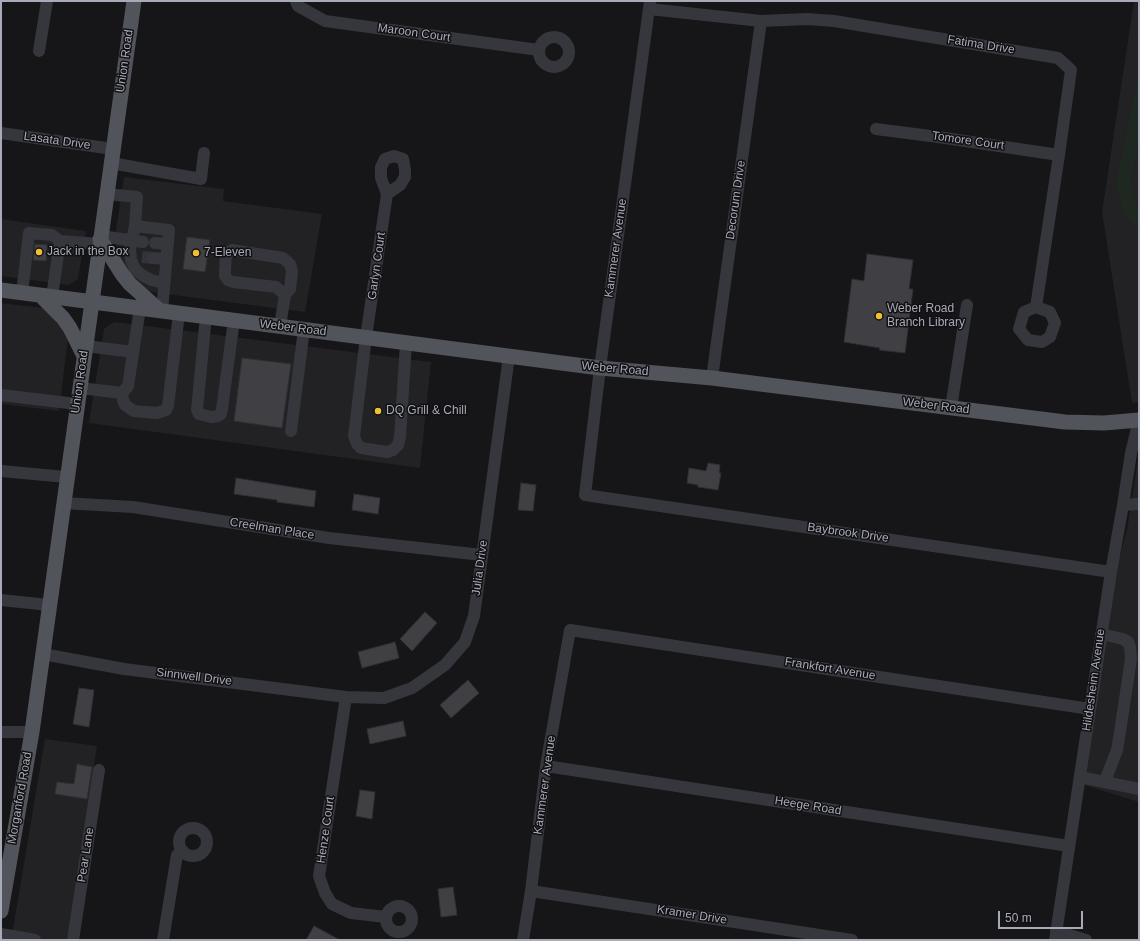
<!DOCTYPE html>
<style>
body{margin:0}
#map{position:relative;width:1140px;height:941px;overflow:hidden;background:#161517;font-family:Helvetica,sans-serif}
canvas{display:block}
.frame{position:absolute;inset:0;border:2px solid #a7abb7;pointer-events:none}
.scale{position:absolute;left:998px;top:911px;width:85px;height:18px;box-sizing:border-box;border:2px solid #a7abb7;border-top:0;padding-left:5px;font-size:12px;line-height:14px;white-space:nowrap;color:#a7abb7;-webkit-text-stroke:3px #111012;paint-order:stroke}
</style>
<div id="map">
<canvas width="1140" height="941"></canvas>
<div class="frame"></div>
<div class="scale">50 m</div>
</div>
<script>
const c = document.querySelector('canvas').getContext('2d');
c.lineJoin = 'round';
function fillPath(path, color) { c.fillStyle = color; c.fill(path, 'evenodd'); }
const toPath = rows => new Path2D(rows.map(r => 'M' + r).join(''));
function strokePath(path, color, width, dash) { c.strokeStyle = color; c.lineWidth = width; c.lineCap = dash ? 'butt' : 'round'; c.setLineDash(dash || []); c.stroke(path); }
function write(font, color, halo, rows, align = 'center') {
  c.font = font + ' Helvetica,sans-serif'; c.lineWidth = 3; c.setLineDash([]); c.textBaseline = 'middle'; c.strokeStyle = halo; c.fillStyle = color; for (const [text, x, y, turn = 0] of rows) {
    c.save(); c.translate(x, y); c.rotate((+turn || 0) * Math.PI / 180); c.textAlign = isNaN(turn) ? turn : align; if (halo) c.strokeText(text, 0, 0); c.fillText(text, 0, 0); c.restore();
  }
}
const built = toPath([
 [1134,1,1139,1,1139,402,1132,403,1102,212],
 [124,177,224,189,223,201,322,214,305,312,151,292,141,287,128,275,117,254,116,244,116,230],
 [1,219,86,231,78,279,69,285,1,276],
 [1,303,43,308,54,314,68,338,59,411,1,404],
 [115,322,431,362,420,468,89,423,104,329,109,325],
 [1139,453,1139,802,1084,785,1116,570,1127,530],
 [45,739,97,746,68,940,11,940]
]);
const green = toPath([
 [1139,71,1139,140,1131,179,1133,195,1139,210,1139,232,1127,218,1122,209,1117,188,1117,178]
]);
const building = toPath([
 [187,237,210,240,205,272,183,269,187,237],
 [35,244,47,245,46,261,33,260,35,244],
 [867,254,913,260,909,289,913,289,905,353,879,350,880,348,844,342,852,279,864,281,867,254],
 [242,358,291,364,282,428,234,421,242,358],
 [708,463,720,465,719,473,721,473,718,490,698,487,698,485,687,483,689,468,706,471,708,463],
 [236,478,316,491,314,507,277,502,277,500,234,494,236,478],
 [521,483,536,485,533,511,518,510,521,483],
 [354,494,380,498,378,514,352,510,354,494],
 [425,612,437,623,412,651,400,639,425,612],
 [395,642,399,658,362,668,358,652,395,642],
 [468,680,479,693,451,718,440,705,468,680],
 [79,688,94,690,89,727,73,724,79,688],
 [403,721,406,736,370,744,367,729,403,721],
 [77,764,92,767,87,799,55,794,57,782,74,784,77,764],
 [360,790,375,792,372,819,356,816,360,790],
 [453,887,457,915,441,917,438,889,453,887],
 [314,926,340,940,306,940,314,926]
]);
const minorTunnel = toPath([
 [142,257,153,258]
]);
const minor = toPath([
 [296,1,298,6,325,21,539,50],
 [650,1,600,368,585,495,1111,572],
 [649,9,761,21,807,19,834,21,1058,58,1071,70,1059,155,1036,307],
 '539 52a15 15 0 1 1 30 0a15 15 0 1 1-30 0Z',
 [39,51,47,1],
 [876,129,938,137,1059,155],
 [1,133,113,149],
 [111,163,201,179,204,153],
 [107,194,137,197,135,226,169,230,162,311],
 [387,194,381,178,381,167,385,159,394,156,403,159,405,170,405,177,400,185,387,194,366,337,354,436,357,444,361,448,387,452,393,450,398,445,400,437,406,343],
 [135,226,130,248,131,260,135,269,142,275,151,280,164,283],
 [101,236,143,242],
 [155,243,168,244],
 [153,258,166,259],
 [22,293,29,233,52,235,60,241],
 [52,297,60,241,100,244],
 [1036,307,1050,312,1055,323,1050,337,1042,342,1028,340,1019,329,1024,312,1036,307],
 [206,316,197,410,199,414,211,417,218,416,221,414,222,409,234,320],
 [280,326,285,295,290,289,292,271,290,264,283,258,232,250,226,254,225,271,225,276,228,280,233,282,276,287,285,295],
 [86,346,133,352],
 [712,378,761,21],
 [80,388,122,393,123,400,125,405,134,411,157,413,166,410,168,406,179,313],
 [122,393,128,386,140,308],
 [1,395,77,404],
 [951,408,967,305],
 [291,431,304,329],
 [1,471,66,477],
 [63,503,133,507,329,538,482,555],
 [1123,505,1139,504],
 [1,600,49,605],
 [1101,634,1123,639,1128,642,1130,647,1131,659,1120,732,1117,750,1105,781],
 [43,654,124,669,346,697,384,698,412,688,445,665,465,642,474,616,509,356],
 [346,697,319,876,325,893,332,904,351,913,386,917],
 [1,732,32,732],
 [546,766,1069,846],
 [1080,777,1139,789],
 '179 842a14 14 0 1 1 28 0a14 14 0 1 1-28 0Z',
 [531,891,852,940],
 '386 919a13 13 0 1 1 26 0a13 13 0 1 1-26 0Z',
 [1056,931,1086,940],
 [1,934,35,940],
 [73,940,99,770],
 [163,940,177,855,183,851],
 [523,940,531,891,546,766,570,630,1090,709],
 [1055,940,1111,572,1123,505,1131,453,1139,420]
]);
const major = toPath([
 [100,239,122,274,130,284,159,310],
 [1,290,600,368,712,378,1065,422,1104,423,1139,420],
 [40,295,63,318,70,328,84,356],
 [1,911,32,732,134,1]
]);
const markers = [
 [39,252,4,"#f2bf32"],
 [196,253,4,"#f2bf32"],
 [879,316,4,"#f2bf32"],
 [378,411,4,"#f2bf32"]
];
const streetNames = [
 ["Maroon Court",414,33,8],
 ["Fatima Drive",981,45,9],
 ["Union Road",125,61,-82],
 ["Lasata Drive",57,141,8],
 ["Tomore Court",968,141,8],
 ["Decorum Drive",736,200,-82],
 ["Kammerer Avenue",616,248,-82],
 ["Garlyn Court",377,266,-82],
 ["Weber Road",293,328,7],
 ["Weber Road",615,369,5],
 ["Union Road",80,382,-82],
 ["Weber Road",936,406,7],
 ["Creelman Place",272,529,9],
 ["Baybrook Drive",848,533,8],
 ["Julia Drive",480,568,-82],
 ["Frankfort Avenue",830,669,9],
 ["Sinnwell Drive",194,677,7],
 ["Hildesheim Avenue",1094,680,-82],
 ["Kammerer Avenue",545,785,-82],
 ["Morganford Road",20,798,-80],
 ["Heege Road",808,806,9],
 ["Henze Court",326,830,-82],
 ["Pear Lane",86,855,-81],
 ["Kramer Drive",692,915,9]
];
const poiNames = [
 ["Jack in the Box",47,252],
 ["7-Eleven",204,253],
 ["Weber Road",887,309],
 ["Branch Library",887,323],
 ["DQ Grill & Chill",386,411]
];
fillPath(built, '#222124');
fillPath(green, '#1f2721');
fillPath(building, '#404044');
strokePath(building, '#302f33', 1);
strokePath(minorTunnel, '#333337', 12, [12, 6]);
strokePath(minor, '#36373c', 12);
strokePath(major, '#52545b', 15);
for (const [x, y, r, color] of markers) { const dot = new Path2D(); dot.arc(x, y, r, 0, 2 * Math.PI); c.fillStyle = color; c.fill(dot); strokePath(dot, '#111012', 1.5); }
write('12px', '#a7abb7', '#111012', streetNames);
write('12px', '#a7abb7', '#111012', poiNames, 'left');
</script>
